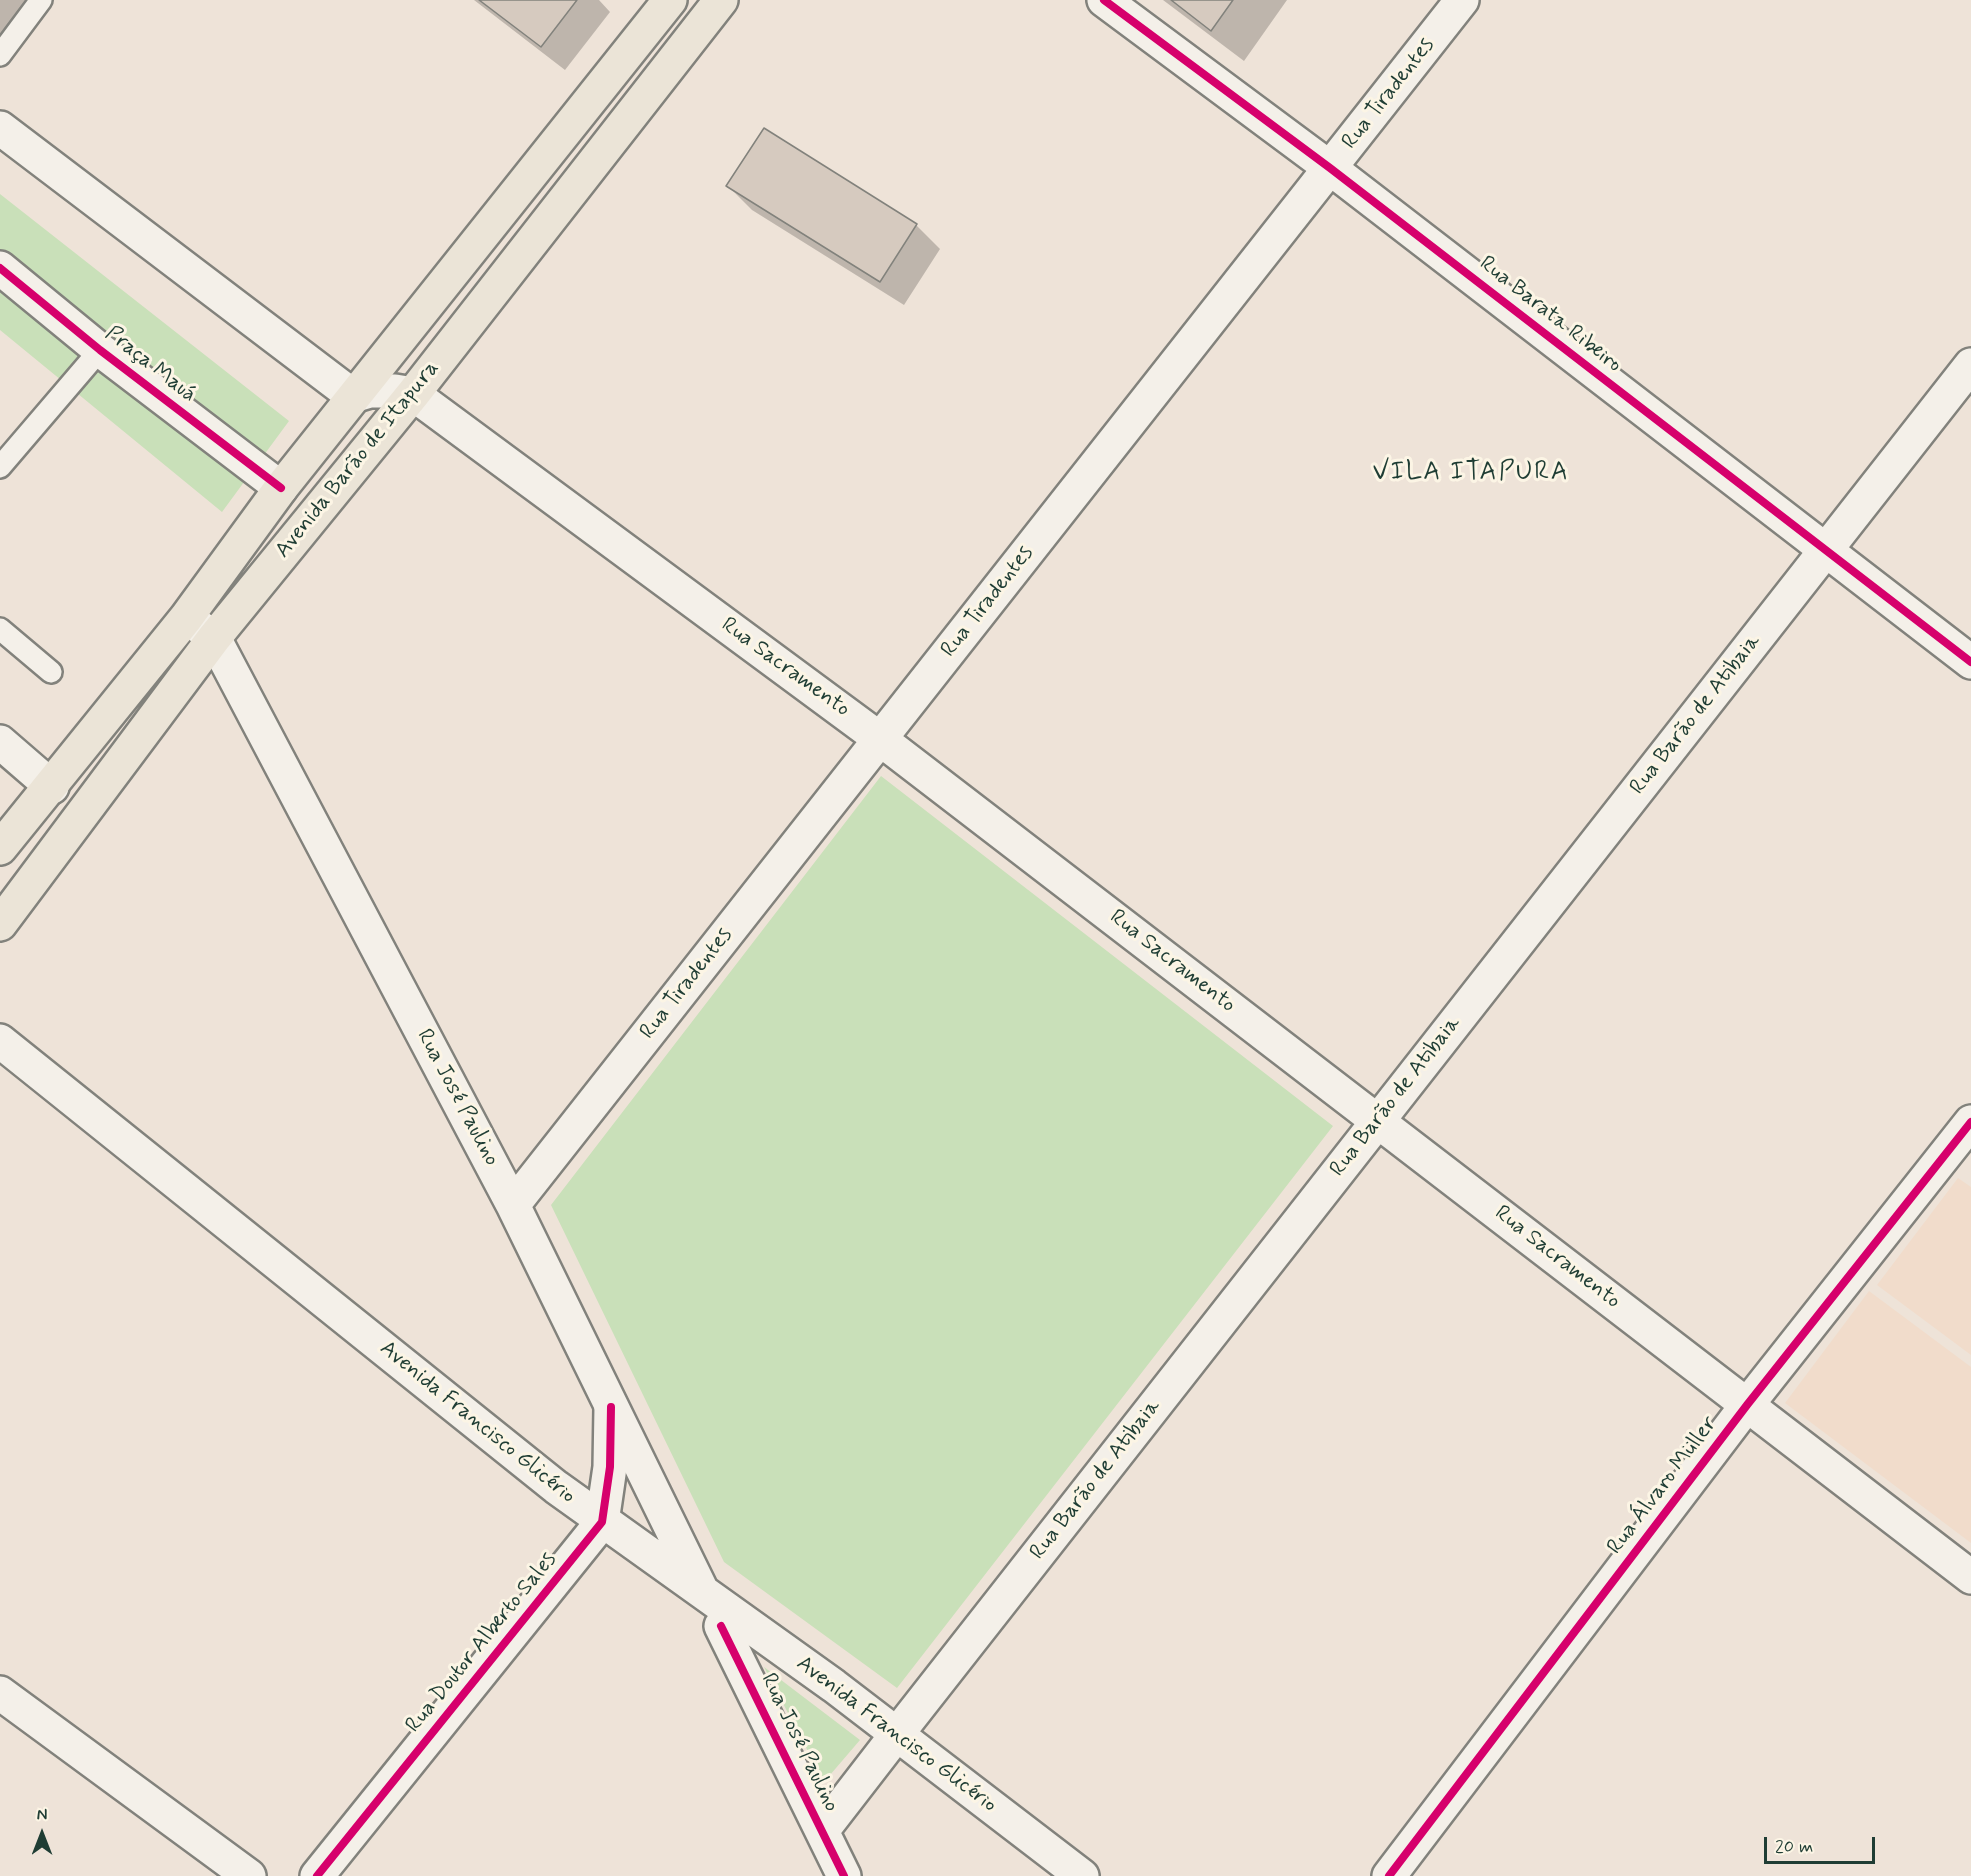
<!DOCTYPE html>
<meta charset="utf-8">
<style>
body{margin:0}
#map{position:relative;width:1971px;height:1876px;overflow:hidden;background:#eee3d8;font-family:Mynerve,sans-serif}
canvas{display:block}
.north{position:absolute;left:12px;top:1804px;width:60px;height:60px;-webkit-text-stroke:4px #fcf5e5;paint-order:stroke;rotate:0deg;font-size:16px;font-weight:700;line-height:24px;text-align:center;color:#1f3d34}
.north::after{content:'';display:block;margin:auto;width:21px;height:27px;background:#1f3d34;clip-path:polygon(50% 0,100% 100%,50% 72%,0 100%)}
.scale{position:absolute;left:1764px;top:1837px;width:111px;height:27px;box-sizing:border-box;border:3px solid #1f3d34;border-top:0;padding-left:8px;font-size:18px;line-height:21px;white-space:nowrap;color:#1f3d34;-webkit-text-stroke:4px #fcf5e5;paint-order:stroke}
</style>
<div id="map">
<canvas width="1971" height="1876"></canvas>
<div class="north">N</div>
<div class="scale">20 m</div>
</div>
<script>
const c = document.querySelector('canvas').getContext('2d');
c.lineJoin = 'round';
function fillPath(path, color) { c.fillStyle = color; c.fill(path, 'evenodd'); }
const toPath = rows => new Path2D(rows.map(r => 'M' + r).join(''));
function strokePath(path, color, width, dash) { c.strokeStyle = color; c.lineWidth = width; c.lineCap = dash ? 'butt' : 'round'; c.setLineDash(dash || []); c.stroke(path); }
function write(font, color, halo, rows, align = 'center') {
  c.font = font + ' Mynerve,sans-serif'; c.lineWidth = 6; c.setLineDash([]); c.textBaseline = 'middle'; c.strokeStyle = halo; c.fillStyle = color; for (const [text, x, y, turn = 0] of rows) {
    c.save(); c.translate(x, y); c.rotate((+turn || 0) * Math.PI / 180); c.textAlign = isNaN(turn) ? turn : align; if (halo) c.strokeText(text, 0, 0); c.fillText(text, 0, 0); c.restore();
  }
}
const built = toPath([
 [1958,1178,1971,1187,1971,1355,1877,1285],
 [1869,1291,1971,1367,1971,1543,1785,1403]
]);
const green = toPath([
 [0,194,289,421,222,512,0,330],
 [881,776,1333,1126,897,1688,724,1562,551,1205],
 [764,1667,860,1740,824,1782]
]);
const shadow = toPath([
 [0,0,28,0,0,36],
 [474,0,599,0,610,12,565,70],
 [1163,0,1287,0,1244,61],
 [728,186,916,225,940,249,904,305,752,210]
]);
const building = toPath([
 [479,0,577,0,541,47,479,0],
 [1171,0,1233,0,1211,31,1171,0],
 [764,128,917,224,880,282,726,186,764,128]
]);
const service = toPath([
 [0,55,41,0],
 [0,467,100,350],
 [0,629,51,672]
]);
const minor = toPath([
 [0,742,52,787],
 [721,1626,844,1876],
 [822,1831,897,1734],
 [317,1876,602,1522,610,1467,611,1407]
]);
const tertiary = toPath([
 [1104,0,1330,168,1971,662],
 [0,268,100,350,281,488],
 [0,1693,249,1876],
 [1389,1876,1747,1405,1971,1122]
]);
const secondary = toPath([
 [0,128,353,396,370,391,395,391,413,394,880,739,1971,1577],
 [193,622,214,638,513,1205,702,1591],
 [0,1041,556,1487,834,1686,1082,1876],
 [513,1205,1462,0],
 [897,1734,1971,365]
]);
const primary = toPath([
 [0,848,186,618,281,488,670,0],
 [0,924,214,638,413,394,721,0]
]);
const cycleway = toPath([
 [1104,0,1330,168,1971,662],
 [0,268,100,350,281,488],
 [721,1626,844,1876],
 [317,1876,602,1522,610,1467,611,1407],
 [1389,1876,1747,1405,1971,1122]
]);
const streetNames = [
 ["Rua Tiradentes",1389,94,-52],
 ["Rua Barata Ribeiro",1550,315,38],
 ["Praça Mauá",150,365,38],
 ["Avenida Barão de Itapura",358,460,-51],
 ["Rua Tiradentes",988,602,-52],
 ["Rua Sacramento",785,668,36],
 ["Rua Barão de Atibaia",1696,715,-52],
 ["Rua Sacramento",1172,962,38],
 ["Rua Tiradentes",687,984,-52],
 ["Rua Barão de Atibaia",1396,1097,-52],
 ["Rua José Paulino",457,1098,62],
 ["Rua Sacramento",1557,1258,38],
 ["Avenida Francisco Glicério",477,1423,39],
 ["Rua Barão de Atibaia",1096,1480,-52],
 ["Rua Álvaro Müller",1663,1486,-53],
 ["Rua Doutor Alberto Sales",482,1643,-51],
 ["Avenida Francisco Glicério",896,1735,37],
 ["Rua José Paulino",799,1743,64]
];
const quarterNames = [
 ["VILA ITAPURA",1471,474]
];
fillPath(built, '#f1dccb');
fillPath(green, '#c9e0b9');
fillPath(shadow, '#0003');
fillPath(building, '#d6cabf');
strokePath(building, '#82827c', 1.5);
strokePath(service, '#82827c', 26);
strokePath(minor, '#82827c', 38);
strokePath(tertiary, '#82827c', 38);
strokePath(secondary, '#82827c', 38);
strokePath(primary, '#82827c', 38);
strokePath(service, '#f4f0e9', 21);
strokePath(minor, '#f4f0e9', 33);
strokePath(tertiary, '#f4f0e9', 33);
strokePath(secondary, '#f4f0e9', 33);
strokePath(primary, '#ebe4d7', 33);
strokePath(cycleway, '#d6006c', 8);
write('22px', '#1f3d34', '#fcf5e5', streetNames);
c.letterSpacing = '1.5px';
write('26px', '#1f3d34', '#fcf5e5', quarterNames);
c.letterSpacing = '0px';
</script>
